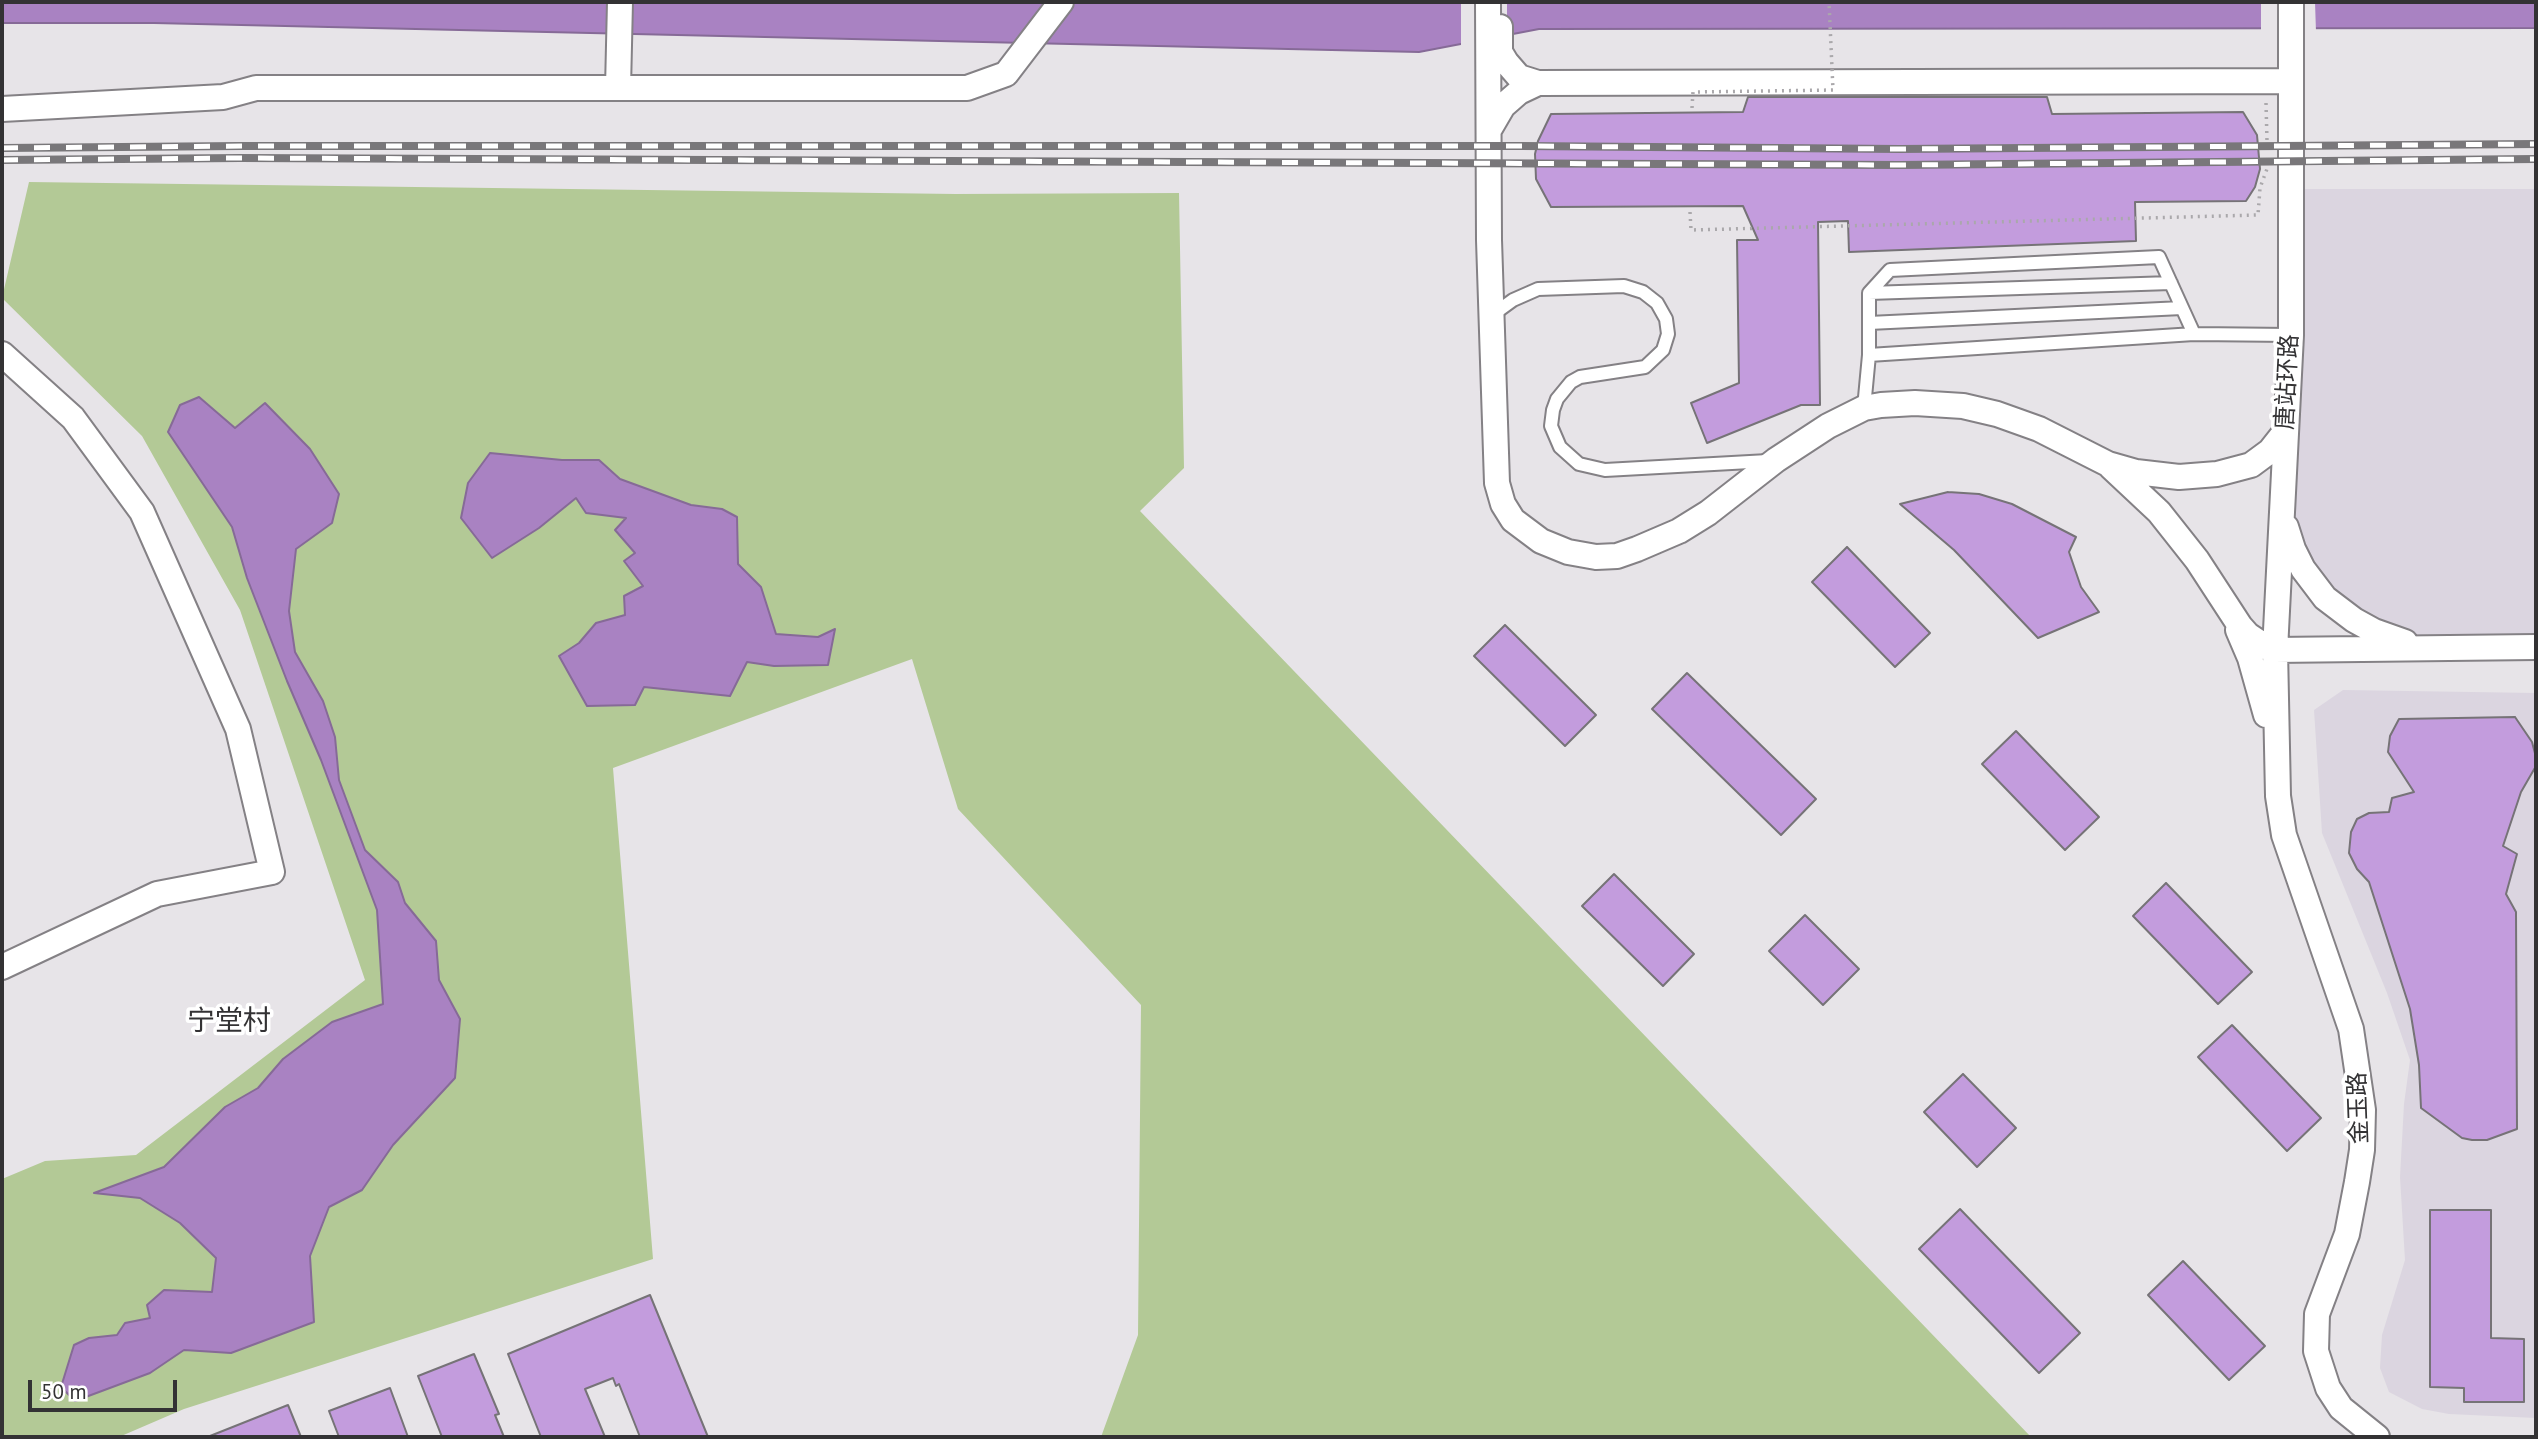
<!DOCTYPE html>
<meta charset="utf-8">
<style>
body{margin:0}
#map{position:relative;width:2538px;height:1439px;overflow:hidden;background:#e7e4e8;font-family:"PT Sans",sans-serif}
canvas{display:block}
.frame{position:absolute;inset:0;border:4px solid #333234;pointer-events:none}
.scale{position:absolute;left:28px;top:1380px;width:149px;height:32px;box-sizing:border-box;border:4px solid #333234;border-top:0;padding-left:9px;font-size:21px;line-height:24px;white-space:nowrap;color:#333234;-webkit-text-stroke:5px #fff;paint-order:stroke}
</style>
<div id="map">
<canvas width="2538" height="1439"></canvas>
<div class="frame"></div>
<div class="scale">50 m</div>
</div>
<script>
const c = document.querySelector('canvas').getContext('2d');
c.lineJoin = 'round';
function fillPath(path, color) { c.fillStyle = color; c.fill(path, 'evenodd'); }
const toPath = rows => new Path2D(rows.map(r => 'M' + r).join(''));
function strokePath(path, color, width, dash) { c.strokeStyle = color; c.lineWidth = width; c.lineCap = dash ? 'butt' : 'round'; c.setLineDash(dash || []); c.stroke(path); }
function write(font, color, halo, rows, align = 'center') {
  c.font = font + ' "PT Sans","Noto Sans SC",sans-serif'; c.lineWidth = 7; c.setLineDash([]); c.textBaseline = 'middle'; c.strokeStyle = halo; c.fillStyle = color; for (const [text, x, y, turn = 0] of rows) {
    c.save(); c.translate(x, y); c.rotate((+turn || 0) * Math.PI / 180); c.textAlign = isNaN(turn) ? turn : align; if (halo) c.strokeText(text, 0, 0); c.fillText(text, 0, 0); c.restore();
  }
}
const built = toPath([
 [2292,189,2536,189,2536,646,2419,646,2353,617,2294,548],
 [2343,690,2536,693,2536,1418,2449,1414,2422,1409,2389,1392,2380,1368,2382,1335,2405,1260,2400,1177,2404,1104,2410,1060,2387,993,2322,833,2314,710]
]);
const green = toPath([
 [29,182,956,194,1179,193,1184,468,1140,511,2031,1437,1101,1437,1138,1335,1141,1005,958,809,912,659,613,768,653,1259,184,1409,119,1437,2,1437,2,1179,45,1161,136,1155,365,980,240,610,142,436,2,298]
]);
const water = toPath([
 [2,2,2536,2,2536,28,1539,29,1419,52,154,23,2,23,2,2],
 [199,397,235,428,265,403,310,449,339,494,332,523,296,549,289,611,295,652,323,701,335,737,339,780,365,850,398,882,405,903,436,941,439,980,460,1019,455,1078,393,1145,362,1190,329,1207,310,1256,314,1322,231,1353,184,1350,150,1373,75,1401,61,1387,74,1345,89,1338,117,1335,125,1323,150,1318,147,1305,164,1290,212,1292,216,1258,180,1223,140,1198,94,1193,164,1167,225,1107,258,1088,283,1059,332,1022,383,1004,377,910,321,760,287,681,247,578,232,527,168,432,180,405,199,397],
 [490,453,562,460,599,460,620,479,691,505,722,509,737,517,738,564,761,587,776,634,818,637,835,629,828,665,774,666,747,662,730,696,644,687,635,705,587,706,559,656,579,643,596,623,625,615,624,596,643,586,624,561,635,553,615,530,626,518,586,513,576,498,539,528,492,558,461,518,468,483,490,453]
]);
const pier = toPath([
 [1461,2,1507,2,1507,38,1461,47],
 [2261,2,2315,2,2316,32,2261,32]
]);
const building = toPath([
 [1748,97,2047,97,2052,114,2243,112,2257,135,2260,169,2255,187,2246,201,2135,202,2136,241,1849,252,1848,221,1818,222,1820,405,1801,405,1707,443,1691,403,1739,383,1737,240,1758,240,1743,206,1551,207,1536,179,1535,154,1538,141,1551,114,1743,112,1748,97],
 [1948,492,1979,494,2012,504,2076,537,2069,552,2081,587,2099,612,2038,638,1954,550,1900,504,1948,492],
 [1847,547,1930,633,1895,667,1812,582,1847,547],
 [1505,625,1596,715,1565,746,1474,656,1505,625],
 [1687,673,1816,799,1781,835,1652,709,1687,673],
 [2515,717,2532,742,2536,757,2536,766,2521,792,2503,846,2517,854,2506,894,2516,912,2517,1129,2487,1140,2472,1140,2462,1138,2421,1108,2419,1065,2410,1009,2369,882,2357,869,2349,853,2351,832,2357,819,2369,813,2389,812,2392,798,2414,792,2388,752,2390,736,2399,719,2515,717],
 [2016,731,2099,817,2065,850,1982,764,2016,731],
 [1614,874,1694,954,1663,986,1582,906,1614,874],
 [2166,883,2252,972,2218,1004,2133,916,2166,883],
 [1805,915,1859,969,1823,1005,1769,951,1805,915],
 [2232,1025,2321,1118,2287,1151,2198,1057,2232,1025],
 [1963,1074,2016,1128,1977,1167,1924,1112,1963,1074],
 [1960,1209,2080,1333,2039,1373,1919,1249,1960,1209],
 [2430,1210,2491,1210,2491,1338,2524,1339,2524,1402,2464,1402,2464,1388,2430,1387,2430,1210],
 [2183,1261,2265,1346,2229,1380,2148,1295,2183,1261],
 [650,1295,708,1437,640,1437,619,1384,616,1386,613,1378,585,1389,605,1437,541,1437,508,1354,650,1295],
 [474,1354,499,1414,495,1415,504,1437,442,1437,418,1376,474,1354],
 [390,1388,408,1437,339,1437,329,1411,390,1388],
 [288,1405,301,1437,210,1437,210,1436,288,1405]
]);
const path = toPath([
 [2266,103,2267,141],
 [1690,212,1691,230,2258,215,2260,188,2268,166]
]);
const lane = toPath([
 [1869,293,2171,283],
 [1491,316,1513,300,1538,289,1624,286,1643,292,1657,303,1666,319,1668,334,1663,350,1645,367,1580,377,1571,382,1557,399,1553,410,1551,426,1560,447,1579,464,1605,470,1768,461],
 [1869,323,2182,308],
 [1869,355,2194,334,2291,335],
 [1864,408,1869,355,1869,293,1890,270,2159,257,2194,334]
]);
const street = toPath([
 [1488,2,1489,240,1497,483,1503,504,1513,520,1541,541,1568,552,1596,557,1617,556,1637,549,1679,531,1708,513,1776,460,1828,426,1864,408,1881,405,1915,403,1963,406,1997,414,2039,429,2108,464,2136,472,2179,477,2217,474,2251,465,2270,451,2285,432],
 [2291,2,2291,335,2275,650,2278,796,2284,835,2351,1029,2363,1110,2362,1150,2357,1182,2347,1234,2317,1314,2316,1351,2328,1388,2341,1408,2377,1437],
 [1500,27,1500,52,1506,62,1519,77,1538,83],
 [618,88,620,2],
 [2,109,223,97,256,88,967,88,1006,74,1061,2],
 [1489,130,1503,106,1519,92,1538,83,2291,81],
 [2,354,73,418,142,512,238,729,272,872,157,894,2,967],
 [2111,467,2159,512,2197,560,2240,626,2248,635,2266,647,2275,650,2536,647],
 [2286,527,2293,549,2303,569,2325,598,2354,620,2374,631,2405,642],
 [2238,630,2250,658,2266,715]
]);
const rail = toPath([
 [2,148,241,146,1523,146,1900,149,2536,144],
 [2,160,240,158,1900,165,2536,159]
]);
const pathBridge = toPath([
 [1692,108,1693,92,1833,90,1829,2]
]);
const streetNames = [
 ["唐站环路",2288,382,-87],
 ["金玉路",2359,1108,-92]
];
const quarterNames = [
 ["宁堂村",229,1022]
];
fillPath(built, '#dbd5e0');
fillPath(green, '#b3c996');
fillPath(water, '#a982c2');
strokePath(water, '#866a97', 2);
fillPath(pier, '#e7e4e8');
fillPath(building, '#c39cdd');
strokePath(building, '#767377', 2);
strokePath(lane, '#848185', 16);
strokePath(street, '#848185', 28);
strokePath(path, '#aaa8ab', 3.5, [2, 5]);
strokePath(lane, '#fff', 12);
strokePath(street, '#fff', 24);
strokePath(rail, '#79777a', 8);
strokePath(rail, '#fff', 5, [16]);
strokePath(pathBridge, '#aaa8ab', 3.5, [2, 5]);
write('24px', '#333234', '#fff', streetNames);
write('28px', '#333234', '#fff', quarterNames);
</script>
